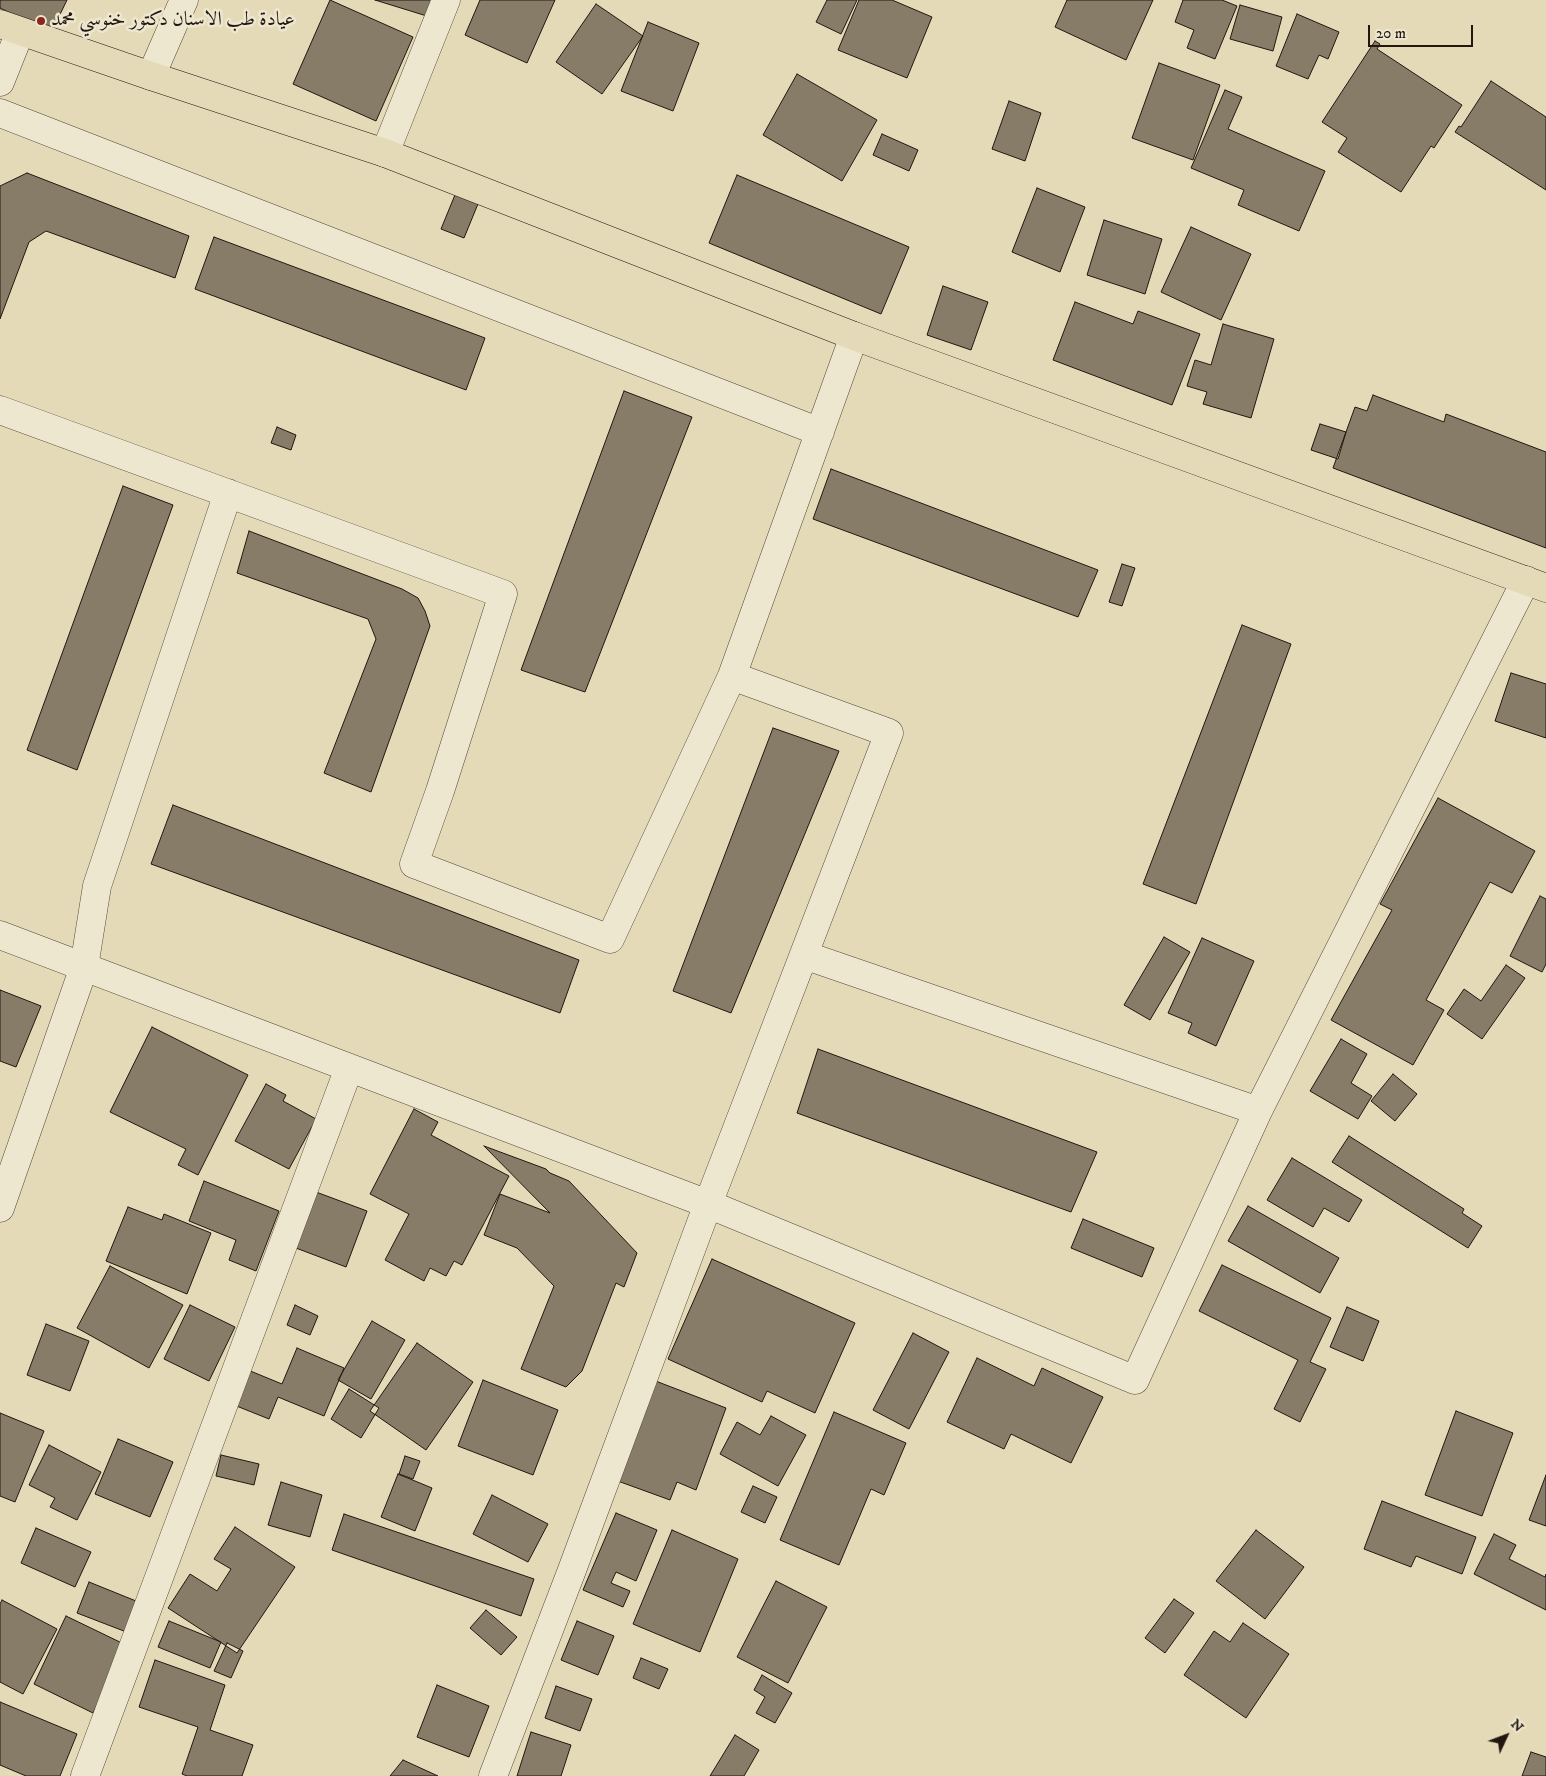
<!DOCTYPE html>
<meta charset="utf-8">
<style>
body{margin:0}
#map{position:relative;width:1546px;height:1776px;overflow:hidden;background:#e5dab7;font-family:"IM FELL DW Pica",serif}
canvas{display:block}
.north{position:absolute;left:1481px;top:1711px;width:50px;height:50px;-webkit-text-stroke:4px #eee7d0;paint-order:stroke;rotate:47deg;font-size:14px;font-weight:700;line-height:20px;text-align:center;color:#221710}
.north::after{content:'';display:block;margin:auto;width:18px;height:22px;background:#221710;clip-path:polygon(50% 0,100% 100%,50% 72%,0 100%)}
.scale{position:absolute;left:1368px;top:25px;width:105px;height:22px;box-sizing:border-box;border:2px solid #221710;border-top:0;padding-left:6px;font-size:15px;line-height:18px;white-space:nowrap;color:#221710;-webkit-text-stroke:4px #eee7d0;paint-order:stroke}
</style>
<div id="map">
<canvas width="1546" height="1776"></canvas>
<div class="north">N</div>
<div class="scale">20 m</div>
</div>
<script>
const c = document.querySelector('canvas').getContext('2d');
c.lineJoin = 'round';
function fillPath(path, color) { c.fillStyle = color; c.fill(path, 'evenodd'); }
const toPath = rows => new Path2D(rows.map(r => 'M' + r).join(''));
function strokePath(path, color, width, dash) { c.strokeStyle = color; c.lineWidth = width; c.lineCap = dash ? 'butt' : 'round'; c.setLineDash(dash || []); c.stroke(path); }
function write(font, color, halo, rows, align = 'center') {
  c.font = font + ' "IM FELL DW Pica",Amiri,serif'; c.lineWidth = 5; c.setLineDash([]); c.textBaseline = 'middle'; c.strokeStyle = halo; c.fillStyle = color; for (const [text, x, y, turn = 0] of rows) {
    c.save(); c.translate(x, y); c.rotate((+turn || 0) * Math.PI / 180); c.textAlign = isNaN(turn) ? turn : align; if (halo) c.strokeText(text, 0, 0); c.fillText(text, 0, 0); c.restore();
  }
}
const building = toPath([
 [0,0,67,0,51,33,0,8,0,0],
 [330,0,413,37,376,121,293,84,330,0],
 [375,0,435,0,430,17,375,0],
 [480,0,555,0,527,63,465,35,480,0],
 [827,0,857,0,841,34,816,22,827,0],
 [859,0,892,0,932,17,907,78,838,50,859,0],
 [1067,0,1153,0,1126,60,1055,27,1067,0],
 [1183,0,1222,0,1237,6,1215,59,1187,48,1194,30,1175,22,1183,0],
 [596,4,643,36,602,94,556,62,596,4],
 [1240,5,1282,17,1273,51,1230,39,1240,5],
 [1297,14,1339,32,1328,59,1319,55,1308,79,1276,66,1297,14],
 [648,22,699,43,673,111,621,91,648,22],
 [1375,41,1380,44,1377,49,1462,105,1434,148,1431,146,1401,192,1338,152,1347,138,1322,122,1375,41],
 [1159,63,1220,85,1193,160,1132,138,1159,63],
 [797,74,877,120,842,181,763,135,797,74],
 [1491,81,1546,117,1546,190,1455,132,1459,126,1461,127,1491,81],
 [1225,90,1242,97,1228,129,1325,171,1299,231,1238,205,1244,190,1191,168,1225,90],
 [1009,101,1041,113,1025,161,992,149,1009,101],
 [882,134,918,150,909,171,873,155,882,134],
 [27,173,189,236,175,278,46,231,29,242,0,319,0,186,27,173],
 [737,175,909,247,881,314,709,243,737,175],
 [1037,188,1085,207,1060,272,1012,252,1037,188],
 [457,190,480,199,464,238,441,229,457,190],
 [1104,220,1162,239,1145,294,1087,275,1104,220],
 [1191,227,1251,254,1221,320,1161,292,1191,227],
 [214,237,485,338,466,390,195,289,214,237],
 [943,286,988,302,971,350,927,335,943,286],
 [1075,302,1133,324,1138,311,1200,334,1172,405,1053,360,1075,302],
 [1223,324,1274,339,1251,418,1203,404,1207,392,1187,386,1195,360,1211,365,1223,324],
 [624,391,692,417,585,692,521,670,624,391],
 [1373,395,1444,422,1446,414,1546,452,1546,548,1333,468,1355,407,1367,411,1373,395],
 [1320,424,1346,432,1338,459,1311,450,1320,424],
 [277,427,296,435,291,450,271,443,277,427],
 [831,469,1098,570,1078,617,813,519,831,469],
 [123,486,173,505,77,770,27,750,123,486],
 [249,531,402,589,418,598,425,611,430,626,371,792,324,773,376,639,368,619,237,573,249,531],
 [1122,564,1135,568,1122,606,1109,602,1122,564],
 [1242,625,1291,644,1196,904,1143,884,1242,625],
 [1511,673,1546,684,1546,738,1495,721,1511,673],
 [773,728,839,751,731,1013,673,991,773,728],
 [1438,798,1535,851,1512,893,1490,882,1426,1000,1444,1010,1413,1065,1331,1020,1392,910,1380,904,1438,798],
 [173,805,579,960,560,1013,151,864,173,805],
 [1540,896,1546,899,1546,964,1542,972,1510,956,1540,896],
 [1164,937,1190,952,1150,1020,1124,1005,1164,937],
 [1202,938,1254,961,1216,1046,1188,1033,1192,1023,1168,1013,1202,938],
 [1506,965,1525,978,1482,1039,1447,1014,1464,989,1481,1001,1506,965],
 [0,990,41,1006,16,1067,0,1061,0,990],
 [152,1027,248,1075,198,1175,178,1165,186,1149,110,1112,152,1027],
 [1341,1039,1367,1054,1351,1083,1372,1096,1358,1119,1310,1091,1341,1039],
 [818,1049,1097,1152,1071,1212,797,1113,818,1049],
 [1393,1074,1417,1094,1395,1121,1371,1101,1393,1074],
 [266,1084,286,1095,283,1101,316,1119,289,1169,235,1141,266,1084],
 [414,1109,438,1122,431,1135,509,1176,462,1265,454,1261,446,1276,430,1268,424,1281,385,1260,409,1214,370,1194,414,1109],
 [1349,1136,1464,1209,1462,1213,1482,1226,1468,1248,1332,1162,1349,1136],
 [484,1146,546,1169,550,1173,569,1181,637,1253,624,1287,616,1283,582,1371,566,1387,521,1369,554,1286,517,1248,484,1235,500,1194,550,1213,484,1146],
 [1292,1158,1362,1200,1349,1222,1324,1208,1313,1227,1267,1200,1292,1158],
 [204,1181,279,1211,256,1271,229,1260,236,1240,189,1221,204,1181],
 [308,1189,367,1211,346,1267,288,1245,308,1189],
 [1248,1206,1339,1258,1320,1293,1228,1241,1248,1206],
 [128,1207,162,1220,164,1214,211,1233,187,1294,106,1261,128,1207],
 [1083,1219,1154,1248,1142,1277,1071,1248,1083,1219],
 [712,1259,855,1323,815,1413,767,1391,762,1402,668,1359,712,1259],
 [1222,1265,1331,1318,1310,1362,1326,1369,1300,1422,1274,1409,1298,1360,1199,1311,1222,1265],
 [110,1266,183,1305,149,1368,77,1328,110,1266],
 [190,1305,235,1327,209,1381,164,1359,190,1305],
 [295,1305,318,1316,310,1335,287,1325,295,1305],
 [1347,1307,1379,1321,1363,1361,1330,1347,1347,1307],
 [372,1321,405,1340,371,1399,338,1380,372,1321],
 [46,1324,89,1341,70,1391,27,1375,46,1324],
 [913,1333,949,1352,909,1429,873,1410,913,1333],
 [417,1343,473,1382,426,1450,370,1411,417,1343],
 [297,1348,344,1368,324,1416,278,1397,269,1419,229,1403,243,1368,282,1384,297,1348],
 [977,1358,1034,1386,1042,1368,1103,1397,1071,1463,1011,1434,1004,1449,947,1422,977,1358],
 [483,1380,558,1410,533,1475,458,1446,483,1380],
 [653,1380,726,1408,696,1490,677,1482,670,1500,615,1480,653,1380],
 [349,1389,379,1408,361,1438,331,1419,349,1389],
 [1456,1411,1513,1433,1482,1516,1425,1495,1456,1411],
 [834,1412,906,1443,884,1495,871,1489,839,1565,780,1540,834,1412],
 [0,1413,44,1431,15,1502,0,1496,0,1413],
 [771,1416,806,1435,778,1486,720,1454,737,1422,760,1435,771,1416],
 [118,1439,173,1462,150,1517,95,1494,118,1439],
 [49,1445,101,1472,77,1520,50,1507,55,1498,29,1485,49,1445],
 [221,1455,259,1464,254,1485,216,1476,221,1455],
 [405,1456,420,1461,413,1479,399,1474,405,1456],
 [398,1474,432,1488,415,1531,381,1517,398,1474],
 [1546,1475,1546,1526,1529,1520,1546,1475],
 [281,1482,322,1495,310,1537,268,1525,281,1482],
 [753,1486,777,1497,765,1523,741,1512,753,1486],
 [492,1495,548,1524,528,1562,473,1534,492,1495],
 [1382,1501,1476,1537,1462,1574,1416,1556,1411,1567,1364,1549,1382,1501],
 [616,1513,657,1530,636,1581,616,1572,611,1583,630,1591,623,1607,583,1590,616,1513],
 [344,1514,534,1579,521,1616,332,1550,344,1514],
 [235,1527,295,1567,237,1653,168,1608,190,1574,217,1591,231,1569,214,1559,235,1527],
 [36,1528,91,1552,75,1587,21,1563,36,1528],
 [672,1530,738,1559,700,1652,633,1624,672,1530],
 [1256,1530,1304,1567,1265,1619,1216,1581,1256,1530],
 [1494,1534,1516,1545,1509,1559,1545,1577,1546,1574,1546,1610,1474,1574,1494,1534],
 [776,1581,827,1607,788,1683,737,1657,776,1581],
 [89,1582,141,1603,129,1633,77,1613,89,1582],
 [1174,1599,1194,1613,1165,1653,1145,1638,1174,1599],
 [2,1600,57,1629,23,1694,0,1682,0,1604,2,1600],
 [486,1610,517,1637,501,1655,470,1628,486,1610],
 [66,1616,126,1645,93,1713,34,1684,66,1616],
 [169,1621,221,1642,210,1668,158,1647,169,1621],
 [577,1621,614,1636,598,1675,561,1660,577,1621],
 [1243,1623,1289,1654,1246,1718,1184,1675,1214,1631,1230,1642,1243,1623],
 [227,1643,243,1651,231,1678,214,1671,227,1643],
 [641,1658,668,1669,659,1689,633,1678,641,1658],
 [155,1660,225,1685,210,1730,253,1745,242,1776,187,1776,182,1774,198,1727,139,1707,155,1660],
 [762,1675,792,1693,775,1723,756,1713,765,1697,754,1690,762,1675],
 [437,1685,489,1706,469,1757,417,1737,437,1685],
 [556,1686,592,1699,580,1731,545,1718,556,1686],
 [0,1702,77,1734,60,1776,26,1776,0,1765,0,1702],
 [531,1732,571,1745,561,1776,517,1776,531,1732],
 [735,1735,759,1750,744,1776,710,1776,735,1735],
 [1531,1752,1546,1757,1546,1776,1522,1776,1531,1752],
 [403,1760,438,1776,390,1776,403,1760]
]);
const street = toPath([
 [151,76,184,0],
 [0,82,20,32],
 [0,113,820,432],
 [385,153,446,0],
 [0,410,503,594,440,791,414,864,610,939,732,676],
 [0,935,708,1204,1135,1380,1258,1111,1526,580],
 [804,955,1258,1111],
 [0,1208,84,967,97,886,228,493],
 [85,1776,349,1068],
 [493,1776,572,1570,708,1204,889,733,732,676,854,336]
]);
const primary = toPath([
 [0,24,151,76,385,153,854,336,1546,588]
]);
const markers = [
 [41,21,5,"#8f2418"]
];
const poiNames = [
 ["عيادة طب الاسنان دكتور خنوسي محمد",51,21]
];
fillPath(building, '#877c67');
strokePath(building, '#221710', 1);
strokePath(street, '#53483a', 29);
strokePath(primary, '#221710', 29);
strokePath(street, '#eee7d0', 28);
strokePath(primary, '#e5dab7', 28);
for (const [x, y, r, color] of markers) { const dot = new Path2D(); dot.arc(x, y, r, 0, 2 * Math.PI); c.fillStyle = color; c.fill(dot); strokePath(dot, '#eee7d0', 2); }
write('20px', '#221710', '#eee7d0', poiNames, 'left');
</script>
